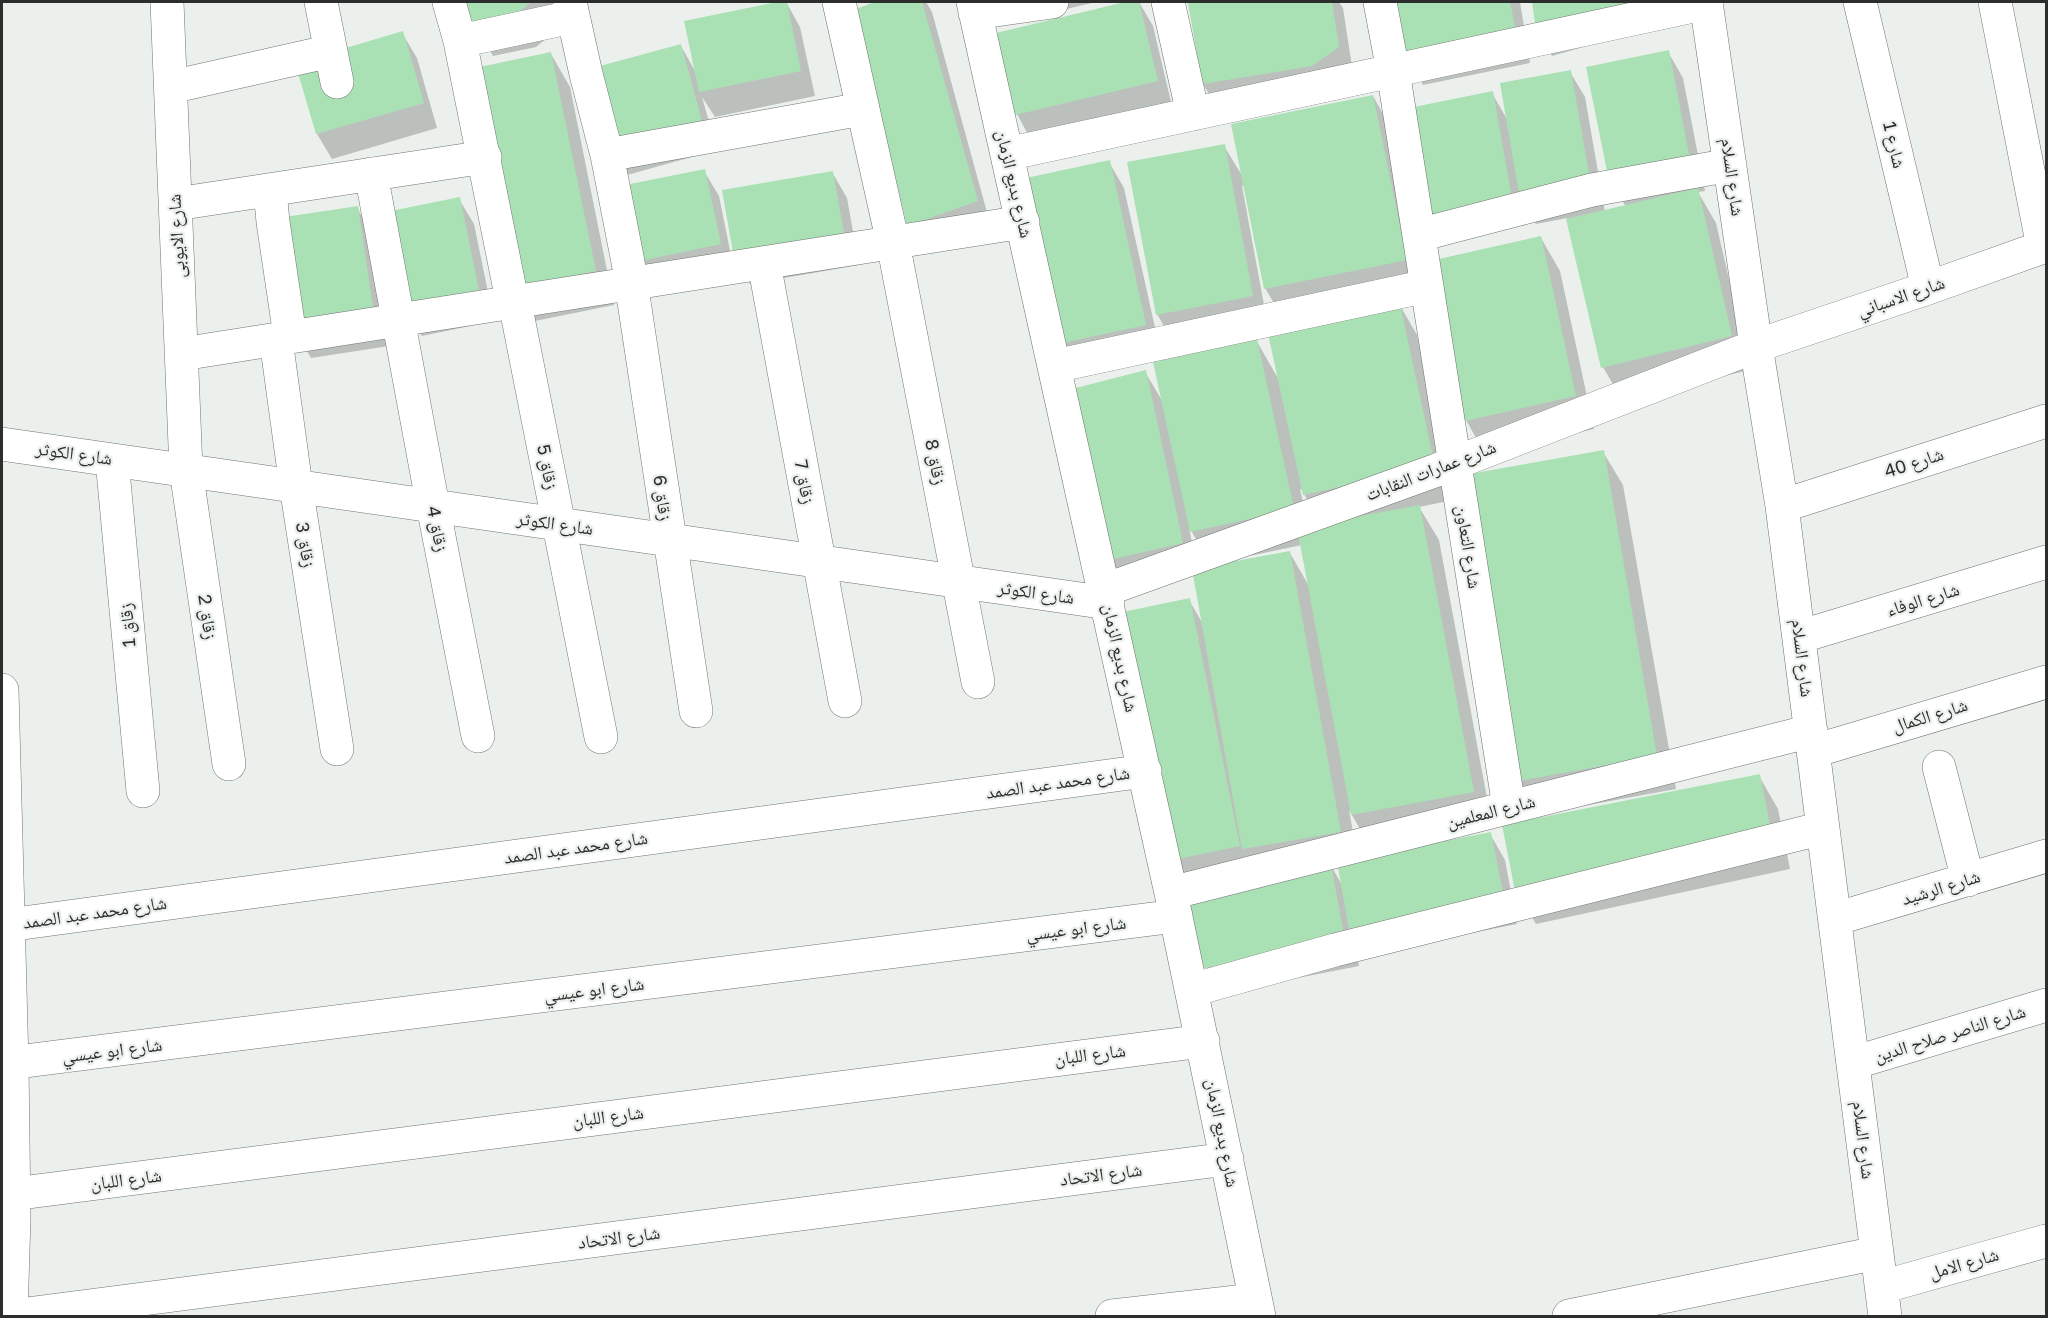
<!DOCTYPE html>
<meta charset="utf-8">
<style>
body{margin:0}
#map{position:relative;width:2048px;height:1318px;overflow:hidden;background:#ebf0ec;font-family:"Golos Text",sans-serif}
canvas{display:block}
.frame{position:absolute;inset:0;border:3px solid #2c2e2d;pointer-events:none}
</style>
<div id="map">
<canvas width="2048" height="1318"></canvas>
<div class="frame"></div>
</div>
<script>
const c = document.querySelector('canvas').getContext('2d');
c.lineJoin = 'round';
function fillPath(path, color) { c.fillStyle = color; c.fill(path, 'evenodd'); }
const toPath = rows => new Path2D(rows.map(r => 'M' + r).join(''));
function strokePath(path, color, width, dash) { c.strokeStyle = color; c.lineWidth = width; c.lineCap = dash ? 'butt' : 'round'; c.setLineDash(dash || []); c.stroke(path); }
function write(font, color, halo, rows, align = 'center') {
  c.font = font + ' "Golos Text","Noto Naskh Arabic",sans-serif'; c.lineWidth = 4.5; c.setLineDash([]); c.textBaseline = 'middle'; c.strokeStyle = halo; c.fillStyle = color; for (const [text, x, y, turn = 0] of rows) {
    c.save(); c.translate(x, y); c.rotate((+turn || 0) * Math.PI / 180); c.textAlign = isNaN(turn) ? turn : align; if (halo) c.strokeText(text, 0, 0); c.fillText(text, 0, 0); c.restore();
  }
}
const shadow = toPath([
 [467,2,570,2,573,17,536,47,493,56,474,22],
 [786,2,800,27,815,96,715,117,702,97,717,150,627,175,612,149,681,46,695,71,686,22],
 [879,2,926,2,932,12,991,227,923,251,858,10],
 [985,2,1096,2,999,25],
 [1131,2,1139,2,1153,26,1172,106,1031,140,1017,114,997,34],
 [1207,2,1339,2,1343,8,1353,73,1218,109,1203,84,1190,4],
 [1398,2,1520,2,1530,63,1423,85,1409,60],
 [1533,2,1688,2,1691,16,1552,56,1537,31],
 [402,33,417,58,437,128,332,159,317,134],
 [1668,52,1683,78,1705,191,1698,192,1716,223,1750,370,1622,400,1603,367,1567,218,1536,224,1522,198,1526,225,1445,240,1431,214,1492,93,1508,121,1570,72,1585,97,1605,212,1626,207,1611,181],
 [551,54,570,87,614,305,535,321,516,288],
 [1373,96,1392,130,1425,293,1285,322,1265,288,1245,186,1242,186,1267,321,1172,340,1157,314,1224,146,1243,177],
 [1109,162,1124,188,1160,350,1079,368,1064,342],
 [704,171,719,196,734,270,652,287,622,187],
 [832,172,847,198,859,265,750,284,735,258],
 [459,199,474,224,494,321,422,336,407,310],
 [357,208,372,233,389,346,311,358,296,332],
 [1541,238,1560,271,1594,429,1485,454,1466,420],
 [1398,302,1417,335,1453,500,1419,507,1439,540,1492,825,1371,848,1349,810,1358,860,1490,834,1505,860,1517,924,1366,954,1353,932,1359,966,1221,993,1206,967,1189,893,1170,860,1189,600,1203,624,1194,569,1126,585,1111,560,1145,372,1163,402,1256,340,1279,380],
 [1300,489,1301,489,1322,525,1309,528],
 [1189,527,1212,567,1197,569],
 [1302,545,1309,586,1290,553,1231,563,1230,560],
 [1340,868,1343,887,1333,869],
 [1603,452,1623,485,1676,789,1539,814,1519,780],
 [1759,776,1778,809,1790,869,1536,924,1516,891]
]);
const building = toPath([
 [465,2,531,2,517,14,472,23],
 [777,2,787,2,801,71,699,92,684,21],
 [875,2,922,2,978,201,907,226,856,9],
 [1125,2,1139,2,1158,81,1015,115,996,33],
 [1198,2,1332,2,1339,47,1312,66,1202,84,1188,3],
 [1396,2,1510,2,1517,37,1407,60],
 [1532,2,1636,2,1536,31],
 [403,31,424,103,316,134,295,63],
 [681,44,703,125,610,150,589,69],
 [1669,50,1691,165,1609,181,1586,67],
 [551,52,596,271,515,288,470,69],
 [1571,70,1591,186,1520,199,1500,83],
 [1493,91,1512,199,1429,215,1409,108],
 [1373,95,1407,260,1264,289,1231,124],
 [1225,144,1253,296,1156,315,1127,162],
 [1110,160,1146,325,1062,343,1026,178],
 [705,169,721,244,635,262,620,186],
 [833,171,845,239,734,258,722,190],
 [1698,188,1732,336,1601,368,1566,219],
 [460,197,480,296,406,311,386,212],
 [358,206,375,321,295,333,278,218],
 [1541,236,1576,396,1465,421,1430,261],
 [1399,300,1435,466,1303,495,1267,329],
 [1257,339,1294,509,1190,532,1153,362],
 [1146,370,1183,543,1109,560,1072,389],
 [1604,450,1657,756,1518,781,1464,475],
 [1420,505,1474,792,1351,815,1297,528],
 [1290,551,1341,832,1242,849,1192,569],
 [1190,598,1240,846,1168,861,1118,613],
 [1760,774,1772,836,1515,891,1502,825],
 [1491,832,1504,898,1349,929,1337,862],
 [1331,864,1345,941,1204,968,1185,897]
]);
const minor = toPath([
 [167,2,186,470,229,764],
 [321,2,337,82],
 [449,2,460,41,510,290,515,303,601,737],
 [570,2,586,74,607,155,628,262,696,711],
 [839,2,893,243,978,682],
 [973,2,1171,893,1259,1316],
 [1168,2,1193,114],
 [1380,2,1393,71,1509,807],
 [1706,2,1756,346,1782,506,1885,1316],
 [1860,2,1928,288],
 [1995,2,2043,247],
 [975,13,1052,2],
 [460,41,572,17],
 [171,87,331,51],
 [1007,154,1707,3],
 [607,155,862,109],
 [371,174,433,506,478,736],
 [270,190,273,222,290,336],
 [176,204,485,157],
 [1419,235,1592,190,1730,165],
 [764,263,845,701],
 [276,340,296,486,337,749],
 [182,354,1023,222],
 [1055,366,1427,286],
 [2,444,1108,603],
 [112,460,143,791],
 [1782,506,2046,421],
 [1105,590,1437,470,1756,346,1928,288,2046,246],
 [1799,637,2046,562],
 [2,690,12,1064,14,1217,11,1316],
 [1814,751,2046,682],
 [1939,767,1968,880],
 [1171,893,1811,731],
 [1835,919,2046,856],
 [8,925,1145,771],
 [1192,990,1335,950,1823,828],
 [1853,1063,2046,1005],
 [2,1064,1176,916],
 [13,1194,1203,1041],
 [1882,1287,2046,1241],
 [11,1316,1227,1159],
 [1112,1316,1255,1300],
 [1569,1316,1877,1253]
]);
const streetNames = [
 ["شارع 1",1894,145,77],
 ["شارع السلام",1732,177,82],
 ["شارع بديع الزمان",1014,184,77],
 ["شارع الايوبى",177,236,-93],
 ["شارع الاسباني",1901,297,-19],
 ["شارع الكوثر",74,454,8],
 ["زقاق 8",935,462,79],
 ["شارع 40",1914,463,-18],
 ["زقاق 5",547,467,79],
 ["شارع عمارات النقابات",1431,471,-21],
 ["زقاق 7",804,482,80],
 ["زقاق 6",662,498,82],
 ["شارع الكوثر",555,524,8],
 ["زقاق 4",437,529,79],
 ["زقاق 3",305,545,81],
 ["شارع التعاون",1468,547,81],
 ["شارع الكوثر",1036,593,8],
 ["شارع الوفاء",1923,600,-17],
 ["زقاق 2",207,617,82],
 ["زقاق 1",128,625,-95],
 ["شارع بديع الزمان",1120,658,78],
 ["شارع السلام",1802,658,83],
 ["شارع الكمال",1930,716,-17],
 ["شارع محمد عبد الصمد",1058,783,-8],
 ["شارع المعلمين",1491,812,-14],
 ["شارع محمد عبد الصمد",576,848,-8],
 ["شارع الرشيد",1941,888,-17],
 ["شارع محمد عبد الصمد",95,913,-8],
 ["شارع ابو عيسي",1076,929,-7],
 ["شارع ابو عيسي",594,990,-7],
 ["شارع الناصر صلاح الدين",1950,1034,-17],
 ["شارع ابو عيسي",112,1051,-7],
 ["شارع اللبان",1090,1055,-7],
 ["شارع اللبان",608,1117,-7],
 ["شارع بديع الزمان",1222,1133,79],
 ["شارع السلام",1863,1140,83],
 ["شارع الاتحاد",1101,1175,-7],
 ["شارع اللبان",126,1180,-7],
 ["شارع الاتحاد",619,1238,-7],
 ["شارع الامل",1964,1264,-16]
];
fillPath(shadow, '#0003');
fillPath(building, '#a9e1b4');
strokePath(minor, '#707471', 34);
strokePath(minor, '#fff', 33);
write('18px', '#2c2e2d', '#ebf0ec', streetNames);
</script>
